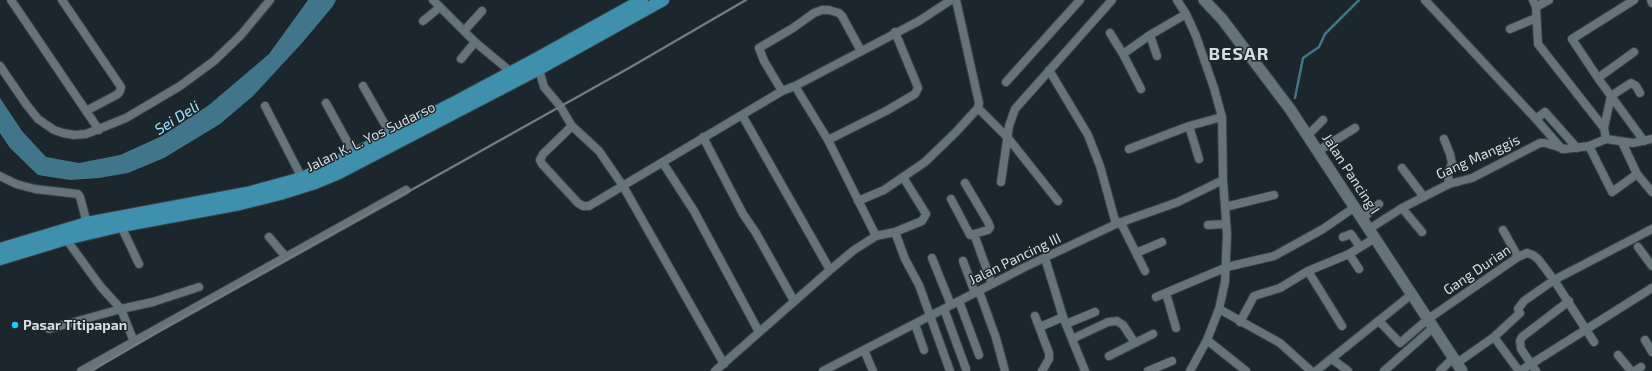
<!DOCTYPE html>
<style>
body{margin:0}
canvas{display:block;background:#1b272c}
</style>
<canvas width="1652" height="371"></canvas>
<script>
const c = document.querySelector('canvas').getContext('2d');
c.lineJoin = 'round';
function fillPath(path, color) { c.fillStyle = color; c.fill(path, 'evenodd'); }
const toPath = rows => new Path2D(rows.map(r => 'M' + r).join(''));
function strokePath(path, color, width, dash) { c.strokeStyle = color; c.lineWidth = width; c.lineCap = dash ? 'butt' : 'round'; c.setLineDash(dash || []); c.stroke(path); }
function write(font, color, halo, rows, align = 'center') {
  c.font = font + ' "Exo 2",sans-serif'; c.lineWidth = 3; c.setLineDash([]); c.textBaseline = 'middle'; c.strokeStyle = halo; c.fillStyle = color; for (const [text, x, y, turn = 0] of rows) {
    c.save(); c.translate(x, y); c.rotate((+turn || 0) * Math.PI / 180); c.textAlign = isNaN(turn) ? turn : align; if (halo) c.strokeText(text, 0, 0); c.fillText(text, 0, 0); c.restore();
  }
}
const water = toPath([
 [308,0,336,0,333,6,302,43,253,96,220,124,164,158,128,173,99,178,70,180,38,175,10,148,0,133,0,98,22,131,46,157,79,163,120,155,162,136,209,105,269,54]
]);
const stream = toPath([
 [1295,98,1303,58,1319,47,1325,34,1359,0]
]);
const minor = toPath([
 [11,0,99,130],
 [62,0,121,87,120,91,118,94,86,111],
 [433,0,475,42,511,72],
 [1177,0,1186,14,1196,36,1214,88,1222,117,1223,180,1227,234,1225,282,1219,309,1207,340,1190,371],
 [1425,0,1536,119,1545,112,1577,148],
 [1533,0,1536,7,1538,44,1604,128,1606,139],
 [1634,0,1572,39,1600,81,1644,141],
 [1651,0,1652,3],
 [1536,7,1549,0],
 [423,21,440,7],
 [1510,29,1536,18],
 [464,31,482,11],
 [1110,33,1123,54,1141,89],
 [1150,35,1157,56],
 [1123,54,1150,35,1186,14],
 [461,59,475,42],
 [0,66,26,104,38,119,54,130,63,133,74,135,86,134,126,118,180,86,214,61,241,35,270,0],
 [538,66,544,87,560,106,572,126,599,151,623,186,724,364],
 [1049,70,1088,135,1100,166,1116,224],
 [1598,78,1634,52],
 [1006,82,1080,0],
 [363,86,391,135],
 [795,86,828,140,876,236],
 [782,91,764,61,759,48,793,28,814,13,822,10,829,10,839,13,842,16,861,51],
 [326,103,354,154],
 [265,106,302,178],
 [978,108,1008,138,1058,201],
 [742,115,830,270],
 [1536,119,1562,149],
 [572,126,543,154,540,160,542,164,578,203,583,206,589,206,782,91,795,86,919,21,951,0],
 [1189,126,1199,159],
 [1604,128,1611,96,1631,83,1636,86,1640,93],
 [1308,135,1323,120],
 [703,137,743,214,756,233,794,301],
 [1444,139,1450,154,1452,163,1448,174,1449,184],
 [828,140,886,111,915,94,918,88,917,85,895,32],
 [1622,142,1637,174,1652,192],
 [1589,146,1612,192,1637,174],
 [1129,149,1189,126,1222,117],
 [1318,151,1355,128],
 [663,163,694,211,759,332],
 [1402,168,1424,197],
 [0,176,16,184,35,189,78,194,80,197,87,223],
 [1001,182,1009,126,1015,109,1112,0],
 [951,199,970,235,988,230,990,227,988,222,965,183],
 [858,201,884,190,925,162,955,133,978,108,979,103,956,0],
 [1225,207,1274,195],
 [1402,208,1422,232],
 [1362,219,1379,204],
 [1121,223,1145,271],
 [1208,225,1226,224],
 [121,226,139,264],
 [1369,229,1402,208,1449,184,1472,178,1540,143,1545,143,1565,149,1589,146,1606,139,1633,143,1652,139],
 [1503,230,1518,257],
 [895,232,905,259,919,285,950,371],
 [974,234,992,284],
 [269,237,286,257],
 [1343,237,1351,234,1360,247],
 [66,239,101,287,121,309,134,342],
 [1638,247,1652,266],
 [1136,253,1162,242],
 [1349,254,1359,269],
 [932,258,951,305],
 [1045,258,1063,317,1085,371],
 [963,261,975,293],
 [1308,271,1342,326],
 [979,291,996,338,1005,371],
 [1166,293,1176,328],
 [1156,297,1227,267,1274,256,1323,229,1355,207],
 [959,301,979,355],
 [944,309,966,369],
 [1219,309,1280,343,1311,371],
 [1035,316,1049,353,1049,359,1042,371],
 [1379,321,1400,343,1428,319,1518,257,1527,253,1533,255,1538,259,1554,280,1594,342],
 [1240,322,1254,296,1280,288,1308,271,1349,254,1375,238],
 [915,324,924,350],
 [1066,324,1095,312],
 [1040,327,1063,317],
 [49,329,121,309,153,302,199,287],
 [1494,337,1519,371],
 [1072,339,1108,322,1117,321,1123,325,1135,343,1109,356],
 [1207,340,1246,371],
 [1645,340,1652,352],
 [1135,343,1153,334],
 [864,350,873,371],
 [1618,355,1631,371],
 [1332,359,1348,371],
 [1457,363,1494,337,1520,313,1518,309,1524,301,1554,280,1652,229],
 [81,371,406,190],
 [715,371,830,270,854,250,876,236,895,232,922,221,926,214,903,177],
 [823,371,1025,267,1116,224,1178,202,1223,180],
 [1148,371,1172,361],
 [1316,371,1412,294],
 [1384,371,1434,327],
 [1440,371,1454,357],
 [1520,371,1652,288],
 [1536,371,1521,349,1520,341,1522,337,1569,301],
 [1635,371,1641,367]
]);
const secondary = toPath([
 [1204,0,1222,19,1290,109,1462,371]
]);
const trunk = toPath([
 [0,249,87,223,247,193,302,178,354,154,457,101,534,60,642,0],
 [0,259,66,239,121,226,240,204,280,194,315,183,339,173,539,69,663,0]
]);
const rail = toPath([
 [91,371,156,333,629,68,746,0]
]);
const markers = [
 [15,325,4,"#1dc9fc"]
];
const streetNames = [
 ["Jalan K. L. Yos Sudarso",371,137,-26],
 ["Gang Manggis",1478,157,-24],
 ["Jalan Pancing I",1351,174,57],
 ["Jalan Pancing III",1015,259,-26],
 ["Gang Durian",1477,270,-34]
];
const poiNames = [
 ["Pasar Titipapan",23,325]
];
const waterNames = [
 ["Sei Deli",177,118,-32]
];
const districtNames = [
 ["BESAR",1239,54]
];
fillPath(water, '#41758a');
strokePath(stream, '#41758a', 2.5);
strokePath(minor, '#374145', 10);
strokePath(secondary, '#374145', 13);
strokePath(trunk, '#374145', 14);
strokePath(minor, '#667379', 8);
strokePath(secondary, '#667379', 11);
strokePath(trunk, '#3f90ad', 12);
strokePath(rail, '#727c80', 2.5);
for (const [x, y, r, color] of markers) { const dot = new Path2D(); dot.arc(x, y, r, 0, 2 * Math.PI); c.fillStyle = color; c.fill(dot); strokePath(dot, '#1b272c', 1.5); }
write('14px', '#d7dee1', '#1b272c', streetNames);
write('bold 14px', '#d7dee1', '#1b272c', poiNames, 'left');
write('italic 15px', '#a1e3fd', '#1b272c', waterNames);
c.letterSpacing = '1px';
write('bold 18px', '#d7dee1', '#1b272c', districtNames);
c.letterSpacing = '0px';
</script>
